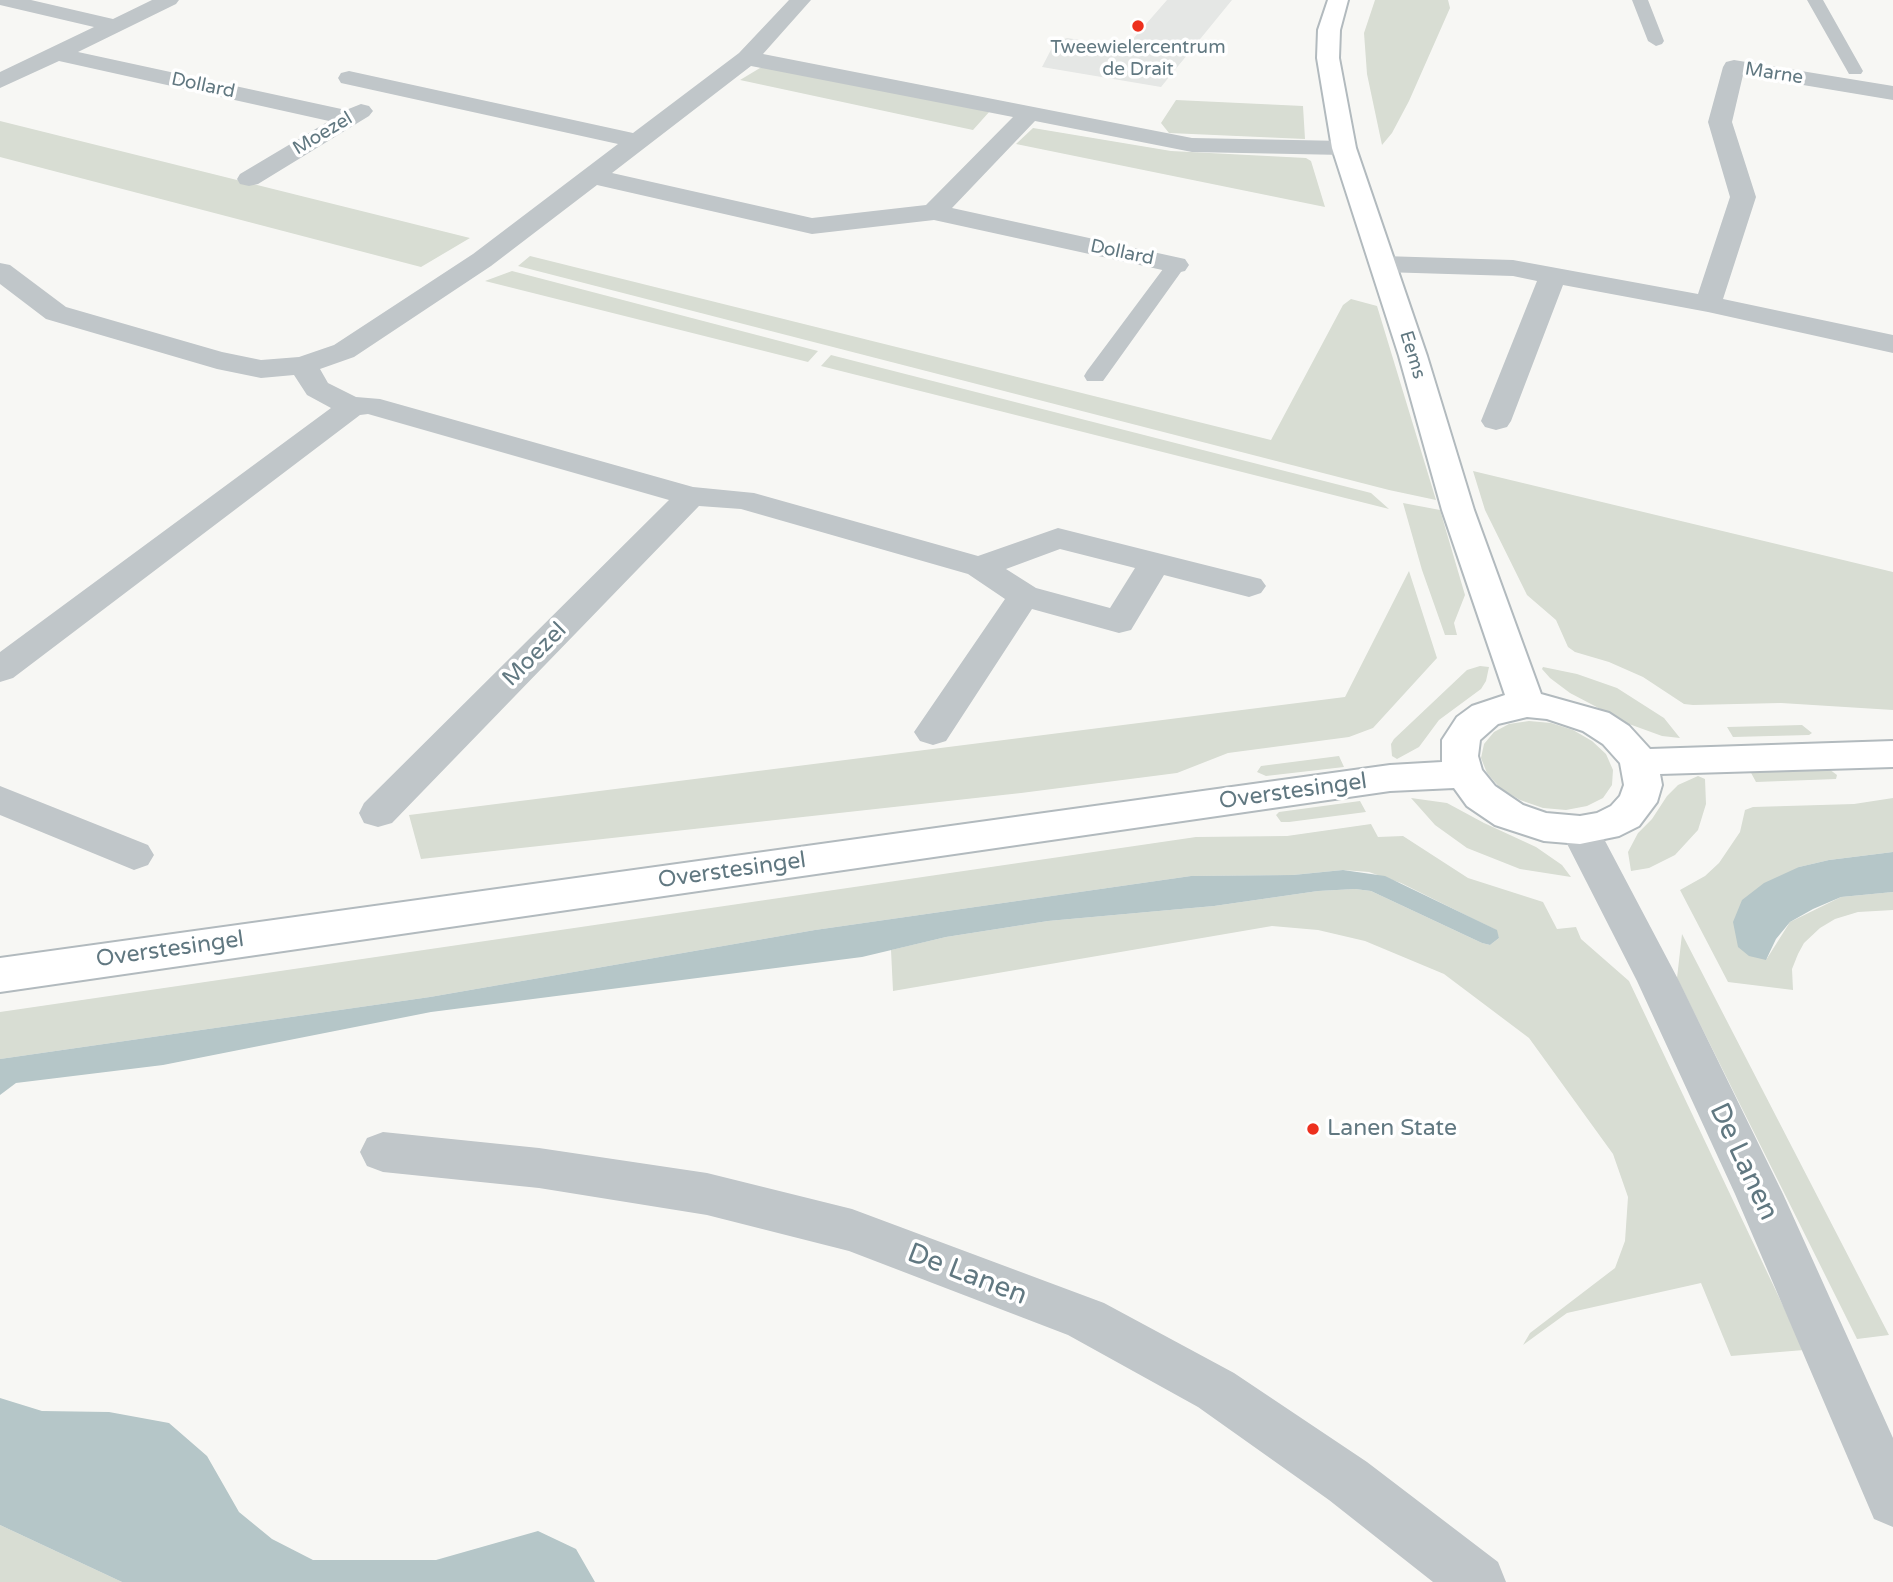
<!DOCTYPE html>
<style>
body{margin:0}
canvas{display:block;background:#f7f7f4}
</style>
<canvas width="1893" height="1582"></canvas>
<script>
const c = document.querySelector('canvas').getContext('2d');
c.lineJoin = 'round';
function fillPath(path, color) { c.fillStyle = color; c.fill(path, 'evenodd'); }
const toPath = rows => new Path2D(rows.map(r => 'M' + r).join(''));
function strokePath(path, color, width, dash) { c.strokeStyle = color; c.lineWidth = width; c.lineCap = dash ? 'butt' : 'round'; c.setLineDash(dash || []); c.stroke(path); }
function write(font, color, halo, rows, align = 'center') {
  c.font = font + ' "Varela Round",sans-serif'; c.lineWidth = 7; c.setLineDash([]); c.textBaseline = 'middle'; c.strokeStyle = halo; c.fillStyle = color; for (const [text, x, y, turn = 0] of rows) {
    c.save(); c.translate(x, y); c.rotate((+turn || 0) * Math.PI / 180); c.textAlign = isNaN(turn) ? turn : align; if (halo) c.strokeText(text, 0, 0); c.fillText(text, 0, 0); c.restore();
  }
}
const built = toPath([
 [1167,0,1232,0,1161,87,1042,67,1055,42,1067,38,1126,47]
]);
const green = toPath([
 [1375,0,1448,0,1450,8,1409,101,1392,133,1382,145,1367,74,1364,33],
 [760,68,775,68,990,111,973,130,740,80],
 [1176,100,1303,106,1305,139,1169,133,1161,123],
 [0,121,470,238,421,267,0,157],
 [1033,128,1171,151,1306,158,1311,161,1325,207,1016,144],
 [530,256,1271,440,1343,305,1351,299,1377,306,1436,500,1389,490,518,266],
 [512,271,818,351,808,362,485,281],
 [831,355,1371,493,1389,509,821,366],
 [1473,471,1893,572,1893,710,1781,703,1693,705,1684,704,1643,677,1609,662,1575,652,1568,647,1556,620,1527,595,1485,510],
 [1403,503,1440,510,1465,595,1454,623,1457,635,1445,635,1422,570],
 [1409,571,1437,658,1373,728,1349,737,1228,753,1177,773,1021,793,421,859,409,815,1345,697],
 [1480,666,1489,667,1486,681,1481,689,1439,720,1419,747,1397,759,1392,756,1391,744,1394,739,1467,670],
 [1543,667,1577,674,1617,688,1664,718,1680,738,1662,736,1629,724,1570,693,1550,678,1542,669],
 [1529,721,1551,723,1573,730,1592,741,1606,754,1613,770,1612,785,1603,798,1587,806,1566,810,1543,808,1520,800,1500,788,1487,773,1481,758,1484,744,1494,732,1509,724],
 [1802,725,1812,733,1809,735,1733,737,1727,727],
 [1339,756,1344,767,1266,776,1257,772,1261,766],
 [1829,769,1837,775,1836,779,1756,782,1750,771],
 [1698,776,1705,779,1706,804,1698,830,1675,855,1649,868,1631,871,1628,852,1638,833,1652,819,1667,796,1678,785],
 [1411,798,1447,803,1484,823,1536,847,1562,865,1571,877,1520,869,1467,848,1435,825],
 [1893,798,1893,852,1829,860,1799,867,1766,960,1790,922,1841,897,1893,892,1893,910,1858,912,1835,919,1820,928,1804,943,1798,954,1792,969,1793,990,1728,982,1680,890,1705,876,1719,863,1740,832,1745,810,1753,807,1854,804],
 [1360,801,1366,812,1289,822,1281,822,1276,815,1279,812],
 [1371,824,1378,837,1403,836,1468,878,1543,902,1557,929,1576,927,1581,939,1629,981,1804,1350,1731,1356,1701,1283,1567,1313,1523,1345,1530,1333,1615,1268,1625,1241,1628,1197,1613,1154,1529,1038,1444,974,1365,941,1318,930,1272,926,893,991,891,950,946,937,1048,921,1214,906,1318,891,1355,889,1371,891,1482,943,1490,945,1499,938,1496,930,1401,883,1369,872,1343,870,1293,875,1191,876,815,930,430,997,0,1059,0,1012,1196,837,1287,836],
 [1682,934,1889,1335,1857,1339,1677,978],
 [0,1525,122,1582,0,1582]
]);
const water = toPath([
 [1893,852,1893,892,1841,897,1813,909,1790,922,1776,939,1766,960,1749,956,1738,947,1733,922,1742,900,1764,883,1799,867,1829,860],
 [1343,870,1385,876,1497,930,1499,938,1490,945,1482,943,1371,891,1355,889,1318,891,1214,906,1048,921,946,937,862,957,431,1012,163,1065,16,1083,0,1095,0,1059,430,997,815,930,1191,876,1293,875],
 [0,1398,42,1411,109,1412,169,1423,207,1456,239,1512,272,1539,313,1560,436,1560,538,1531,576,1549,595,1582,122,1582,0,1525]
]);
const lane = toPath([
 [1632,0,1648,0,1664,41,1662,44,1656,46,1648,41,1632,0],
 [1807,0,1823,0,1863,71,1861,74,1849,74,1807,0],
 [1176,259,1186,265,1103,381,1087,381,1084,376,1087,371,1169,261,1176,259]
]);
const street = toPath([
 [0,0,31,0,113,19,152,0,179,0,176,4,78,52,346,110,361,104,369,106,373,111,369,116,258,184,249,186,240,184,237,179,240,174,329,121,59,61,0,88,0,72,94,27,0,5,0,0],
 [789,0,811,0,763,54,1192,138,1344,141,1353,143,1356,148,1353,153,1344,155,1192,152,1035,121,952,208,1185,259,1189,265,1185,271,1176,273,934,220,812,234,597,185,491,266,354,357,320,369,328,383,356,397,380,399,693,487,754,493,978,556,1058,528,1261,579,1266,586,1261,593,1249,597,1164,575,1131,630,1119,633,1032,609,946,741,933,745,920,741,914,732,1005,599,968,574,741,509,699,506,392,823,378,827,364,823,359,813,364,803,669,500,368,414,360,415,13,678,0,682,0,652,331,408,307,395,294,375,261,378,217,369,46,319,0,284,0,263,10,265,66,307,222,352,261,360,299,357,334,345,473,254,618,144,341,83,338,78,341,73,349,71,633,133,739,53,789,0],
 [751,66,1013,117,926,205,812,218,612,173,751,66],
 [1060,549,1135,568,1110,608,1036,588,1006,569,1060,549],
 [1734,60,1893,86,1893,100,1743,75,1732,122,1756,197,1723,299,1893,335,1893,353,1708,312,1563,285,1511,421,1507,427,1496,430,1485,427,1481,421,1537,281,1513,276,1383,272,1374,270,1370,264,1374,258,1383,256,1513,260,1698,294,1730,197,1708,122,1723,67,1726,62,1734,60],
 [0,786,148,845,154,855,148,865,134,870,0,815,0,786],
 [1580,816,1594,820,1679,981,1783,1194,1893,1438,1893,1527,1874,1519,1735,1194,1637,981,1560,830,1566,820,1580,816],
 [383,1132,539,1148,707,1173,852,1209,1104,1303,1234,1373,1367,1462,1498,1562,1506,1582,1433,1582,1329,1500,1198,1407,1068,1335,849,1251,707,1215,539,1188,383,1172,367,1166,360,1152,367,1138,383,1132]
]);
const secondary = toPath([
 [1328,0,1348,0,1340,30,1339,58,1356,148,1427,356,1474,510,1541,694,1609,713,1629,726,1650,749,1893,741,1893,767,1660,774,1662,785,1657,802,1639,826,1619,836,1580,844,1544,841,1495,825,1467,806,1454,788,1390,791,0,992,0,958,1390,765,1442,762,1442,740,1457,717,1472,706,1505,695,1442,510,1399,356,1332,148,1317,58,1318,30,1328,0],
 [1527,717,1547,719,1583,731,1603,744,1620,763,1624,785,1620,796,1611,806,1597,813,1580,816,1546,813,1523,805,1495,786,1482,770,1478,756,1480,740,1498,724,1527,717]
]);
const markers = [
 [1138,26,7,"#ed301e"],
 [1313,1129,7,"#ed301e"]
];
const farPoinames = [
 ["Tweewielercentrum",1138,48],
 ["de Drait",1138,70]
];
const farStreetnames = [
 ["Marne",1774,74,9],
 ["Dollard",203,86,12],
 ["Moezel",323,134,-31],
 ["Dollard",1122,253,12],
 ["Eems",1412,355,73]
];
const streetNames = [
 ["Moezel",535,655,-45],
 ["Overstesingel",1293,792,-8],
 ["Overstesingel",732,871,-8],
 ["Overstesingel",170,950,-8]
];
const poiNames = [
 ["Lanen State",1327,1129]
];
const nearStreetnames = [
 ["De Lanen",1743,1162,65],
 ["De Lanen",967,1275,21]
];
fillPath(built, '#e5e7e5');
fillPath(green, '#d8ddd3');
fillPath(water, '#b5c6c8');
strokePath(secondary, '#b2babe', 4);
fillPath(lane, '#c0c6c9');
fillPath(street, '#c0c6c9');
fillPath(secondary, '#fff');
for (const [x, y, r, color] of markers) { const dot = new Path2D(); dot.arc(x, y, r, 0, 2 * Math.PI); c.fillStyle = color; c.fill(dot); strokePath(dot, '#fff', 2.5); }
write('19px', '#617881', '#fff', farPoinames);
write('19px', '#617881', '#fff', farStreetnames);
write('23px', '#617881', '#fff', streetNames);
write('23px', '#617881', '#fff', poiNames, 'left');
write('28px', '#617881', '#fff', nearStreetnames);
</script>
